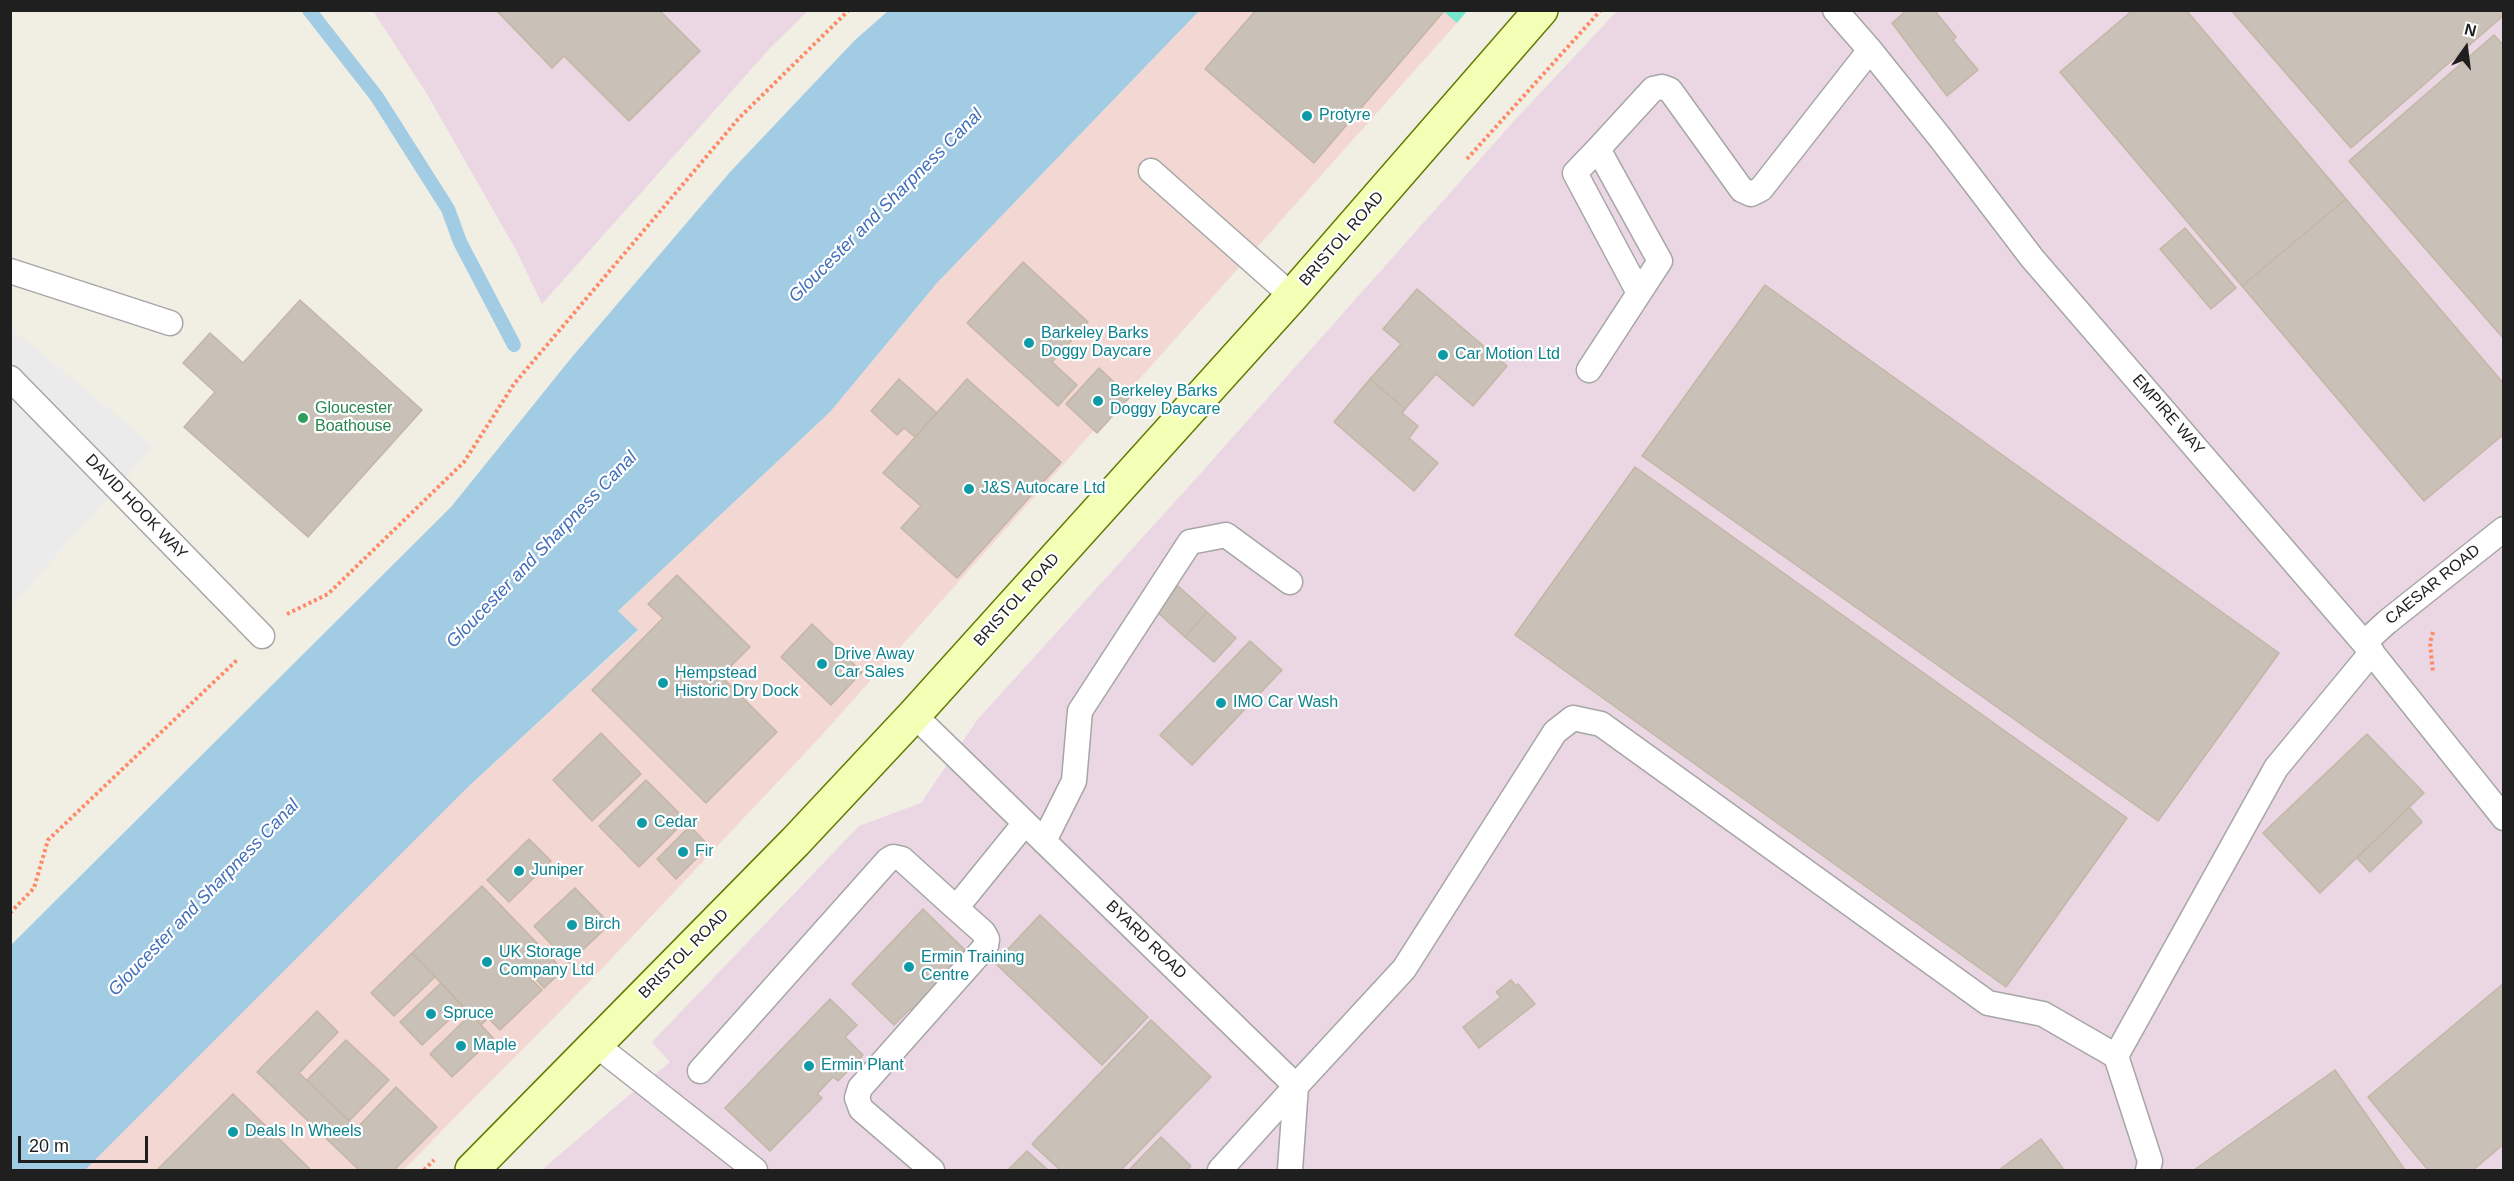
<!DOCTYPE html>
<style>
body{margin:0}
#map{position:relative;width:2514px;height:1181px;overflow:hidden;background:#f1eee4;font-family:Helvetica,sans-serif}
canvas{display:block}
.frame{position:absolute;inset:0;border:12px solid #1f1f1f;pointer-events:none}
.north{position:absolute;left:2436px;top:18px;width:60px;height:60px;-webkit-text-stroke:4px #fff;paint-order:stroke;rotate:14deg;font-size:16px;font-weight:700;line-height:24px;text-align:center;color:#1f1f1f}
.north::after{content:'';display:block;margin:auto;width:21px;height:27px;background:#1f1f1f;clip-path:polygon(50% 0,100% 100%,50% 72%,0 100%)}
.scale{position:absolute;left:18px;top:1136px;width:130px;height:27px;box-sizing:border-box;border:3px solid #1f1f1f;border-top:0;padding-left:8px;font-size:18px;line-height:21px;white-space:nowrap;color:#1f1f1f;-webkit-text-stroke:4px #fff;paint-order:stroke}
</style>
<div id="map">
<canvas width="2514" height="1181"></canvas>
<div class="frame"></div>
<div class="north">N</div>
<div class="scale">20 m</div>
</div>
<script>
const c = document.querySelector('canvas').getContext('2d');
c.lineJoin = 'round';
function fillPath(path, color) { c.fillStyle = color; c.fill(path, 'evenodd'); }
const toPath = rows => new Path2D(rows.map(r => 'M' + r).join(''));
function strokePath(path, color, width, dash) { c.strokeStyle = color; c.lineWidth = width; c.lineCap = dash ? 'butt' : 'round'; c.setLineDash(dash || []); c.stroke(path); }
function write(font, color, halo, rows, align = 'center') {
  c.font = font + ' Helvetica,sans-serif'; c.lineWidth = 4.5; c.setLineDash([]); c.textBaseline = 'middle'; c.strokeStyle = halo; c.fillStyle = color; for (const [text, x, y, turn = 0] of rows) {
    c.save(); c.translate(x, y); c.rotate((+turn || 0) * Math.PI / 180); c.textAlign = isNaN(turn) ? turn : align; if (halo) c.strokeText(text, 0, 0); c.fillText(text, 0, 0); c.restore();
  }
}
const commercial = toPath([
 [1443,10,1457,23,821,736,595,976,403,1170,85,1170,468,787,638,631,618,611,830,412,937,283,1199,11]
]);
const industrial = toPath([
 [373,11,808,11,770,48,542,304,516,250,427,94],
 [1617,11,2503,11,2503,1170,542,1170,615,1107,670,1062,652,1042,859,826,921,803,978,719,1192,483,1514,121]
]);
const pitch = toPath([
 [1443,11,1467,11,1457,23]
]);
const parking = toPath([
 [11,328,154,446,11,606]
]);
const water = toPath([
 [888,11,1199,11,937,283,830,412,618,611,638,630,468,787,85,1170,11,1170,11,945,451,507,572,357,731,171,855,40]
]);
const stream = toPath([
 [309,10,377,97,448,209,460,242,514,345]
]);
const building = toPath([
 [496,10,659,10,700,51,629,121,564,56,552,68,496,10],
 [1256,10,1445,10,1314,163,1205,69,1256,10],
 [1907,10,1934,10,1956,37,1953,40,1978,70,1947,96,1892,23,1907,10],
 [2133,10,2186,10,2346,199,2242,286,2060,72,2133,10],
 [2231,10,2504,10,2504,15,2351,148,2231,10],
 [2494,35,2504,46,2504,339,2349,161,2494,35],
 [2346,199,2504,384,2504,434,2424,501,2242,286,2346,199],
 [2185,228,2236,288,2211,309,2160,249,2185,228],
 [1023,262,1088,322,1052,362,1077,385,1058,406,967,323,1023,262],
 [1765,285,2279,653,2158,821,1642,456,1765,285],
 [1417,289,1507,366,1473,406,1436,374,1405,409,1370,379,1401,344,1383,329,1417,289],
 [300,300,422,410,308,537,184,427,215,392,183,363,210,333,243,363,300,300],
 [1099,368,1130,397,1097,433,1066,404,1099,368],
 [899,379,937,413,915,437,904,428,897,435,871,411,899,379],
 [967,379,1061,462,957,578,901,528,921,506,883,473,967,379],
 [1370,379,1405,409,1402,413,1418,426,1409,438,1438,463,1414,491,1334,422,1370,379],
 [1635,467,2127,818,2006,987,1515,635,1635,467],
 [677,575,750,647,721,676,777,732,706,803,592,690,663,618,648,604,677,575],
 [1178,586,1207,612,1185,637,1156,611,1178,586],
 [1207,612,1236,638,1214,662,1185,637,1207,612],
 [812,624,862,672,831,705,781,657,812,624],
 [1250,641,1282,670,1192,765,1160,735,1250,641],
 [601,733,641,774,592,821,553,780,601,733],
 [2367,734,2424,793,2320,893,2263,833,2367,734],
 [646,780,686,820,639,867,599,826,646,780],
 [2409,807,2422,822,2370,872,2357,858,2409,807],
 [690,826,709,846,676,879,657,859,690,826],
 [529,839,551,861,509,902,487,880,529,839],
 [482,886,563,970,544,988,532,975,530,978,542,990,500,1030,488,1018,481,1025,412,953,482,886],
 [575,888,610,924,569,963,534,926,575,888],
 [923,909,966,951,912,1011,910,1009,894,1025,852,984,923,909],
 [1040,915,1148,1017,1102,1065,995,963,1040,915],
 [412,953,435,977,394,1016,371,993,412,953],
 [1511,980,1516,986,1518,984,1535,1004,1479,1048,1463,1027,1501,997,1496,992,1511,980],
 [441,983,463,1007,422,1045,400,1022,441,983],
 [2504,983,2504,1144,2473,1170,2428,1170,2368,1097,2504,983],
 [830,999,857,1025,845,1037,863,1055,838,1081,833,1077,817,1094,822,1098,770,1151,725,1108,830,999],
 [317,1011,338,1032,299,1073,357,1128,396,1087,437,1127,394,1170,359,1170,257,1072,317,1011],
 [471,1014,493,1038,452,1077,430,1054,471,1014],
 [1151,1020,1211,1077,1121,1170,1060,1170,1032,1144,1151,1020],
 [346,1040,389,1080,349,1121,307,1080,346,1040],
 [2335,1070,2405,1170,2194,1170,2335,1070],
 [233,1094,311,1170,157,1170,233,1094],
 [1161,1137,1191,1166,1187,1170,1129,1170,1161,1137],
 [2041,1139,2064,1170,1999,1170,2041,1139],
 [1027,1151,1048,1170,1008,1170,1027,1151]
]);
const path = toPath([
 [1467,159,1601,10],
 [287,614,328,594,464,462,514,384,739,118,849,10],
 [2433,632,2430,643,2433,672],
 [10,913,34,888,48,840,237,660],
 [424,1170,434,1160]
]);
const lane = toPath([
 [1835,10,1870,50,1942,140,2032,258,2364,643,2504,818],
 [1598,149,1575,173,1639,293],
 [1151,171,1292,296],
 [10,271,170,323],
 [1589,370,1660,261,1598,149,1653,89,1662,87,1670,90,1742,190,1751,194,1761,189,1870,50],
 [10,378,262,636],
 [2364,643,2387,622,2504,529],
 [914,715,1296,1086,1220,1170],
 [1044,841,1074,781,1080,711,1190,542,1226,535,1290,582],
 [595,1044,755,1170],
 [2116,1056,2276,768,2372,652],
 [700,1071,888,860,893,857,902,859,956,908,1025,823],
 [932,1170,861,1109,857,1098,860,1088,986,946,987,939,983,932,956,908],
 [1290,1170,1296,1086,1404,969,1555,732,1573,718,1601,724,1988,1003,2043,1014,2116,1056,2150,1161,2148,1170]
]);
const secondary = toPath([
 [472,1170,795,842,914,715,1292,296,1541,10]
]);
const markers = [
 [1307,116,6,"#0f9aa8"],
 [1029,343,6,"#0f9aa8"],
 [1443,355,6,"#0f9aa8"],
 [1098,401,6,"#0f9aa8"],
 [303,418,6,"#2e9e5b"],
 [969,489,6,"#0f9aa8"],
 [822,664,6,"#0f9aa8"],
 [663,683,6,"#0f9aa8"],
 [1221,703,6,"#0f9aa8"],
 [642,823,6,"#0f9aa8"],
 [683,852,6,"#0f9aa8"],
 [519,871,6,"#0f9aa8"],
 [572,925,6,"#0f9aa8"],
 [487,962,6,"#0f9aa8"],
 [909,967,6,"#0f9aa8"],
 [431,1014,6,"#0f9aa8"],
 [461,1046,6,"#0f9aa8"],
 [809,1066,6,"#0f9aa8"],
 [233,1132,6,"#0f9aa8"]
];
const cultureNames = [
 ["Protyre",1319,116],
 ["Barkeley Barks",1041,334],
 ["Doggy Daycare",1041,352],
 ["Car Motion Ltd",1455,355],
 ["Berkeley Barks",1110,392],
 ["Doggy Daycare",1110,410],
 ["J&S Autocare Ltd",981,489],
 ["Drive Away",834,655],
 ["Car Sales",834,673],
 ["Hempstead",675,674],
 ["Historic Dry Dock",675,692],
 ["IMO Car Wash",1233,703],
 ["Cedar",654,823],
 ["Fir",695,852],
 ["Juniper",531,871],
 ["Birch",584,925],
 ["UK Storage",499,953],
 ["Company Ltd",499,971],
 ["Ermin Training",921,958],
 ["Centre",921,976],
 ["Spruce",443,1014],
 ["Maple",473,1046],
 ["Ermin Plant",821,1066],
 ["Deals In Wheels",245,1132]
];
const streetNames = [
 ["BRISTOL ROAD",1342,239,-49],
 ["EMPIRE WAY",2168,415,49],
 ["DAVID HOOK WAY",136,507,46],
 ["CAESAR ROAD",2433,585,-39],
 ["BRISTOL ROAD",1017,600,-48],
 ["BYARD ROAD",1146,940,44],
 ["BRISTOL ROAD",684,954,-45]
];
const leisureNames = [
 ["Gloucester",315,409],
 ["Boathouse",315,427]
];
const waterNames = [
 ["Gloucester and Sharpness Canal",886,206,-45],
 ["Gloucester and Sharpness Canal",542,550,-46],
 ["Gloucester and Sharpness Canal",204,898,-46]
];
fillPath(commercial, '#f3d7d2');
fillPath(industrial, '#ebd6e4');
fillPath(pitch, '#7be7ca');
fillPath(parking, '#ebebeb');
fillPath(water, '#a1cce3');
strokePath(stream, '#a1cce3', 14);
fillPath(building, '#c9c1b7');
strokePath(building, '#c4b6a5', 1.5);
strokePath(lane, '#a6a6a6', 27);
strokePath(secondary, '#617c00', 36);
strokePath(path, '#ff8967', 4, [3, 3]);
strokePath(lane, '#fff', 24);
strokePath(secondary, '#f3ffb4', 33);
for (const [x, y, r, color] of markers) { const dot = new Path2D(); dot.arc(x, y, r, 0, 2 * Math.PI); c.fillStyle = color; c.fill(dot); strokePath(dot, '#fff', 2); }
write('16px', '#0d838f', '#fff', cultureNames, 'left');
write('16px', '#1f1f1f', '#fff', streetNames);
write('16px', '#27864d', '#fff', leisureNames, 'left');
write('italic 18px', '#416fb9', '#fff', waterNames);
</script>
